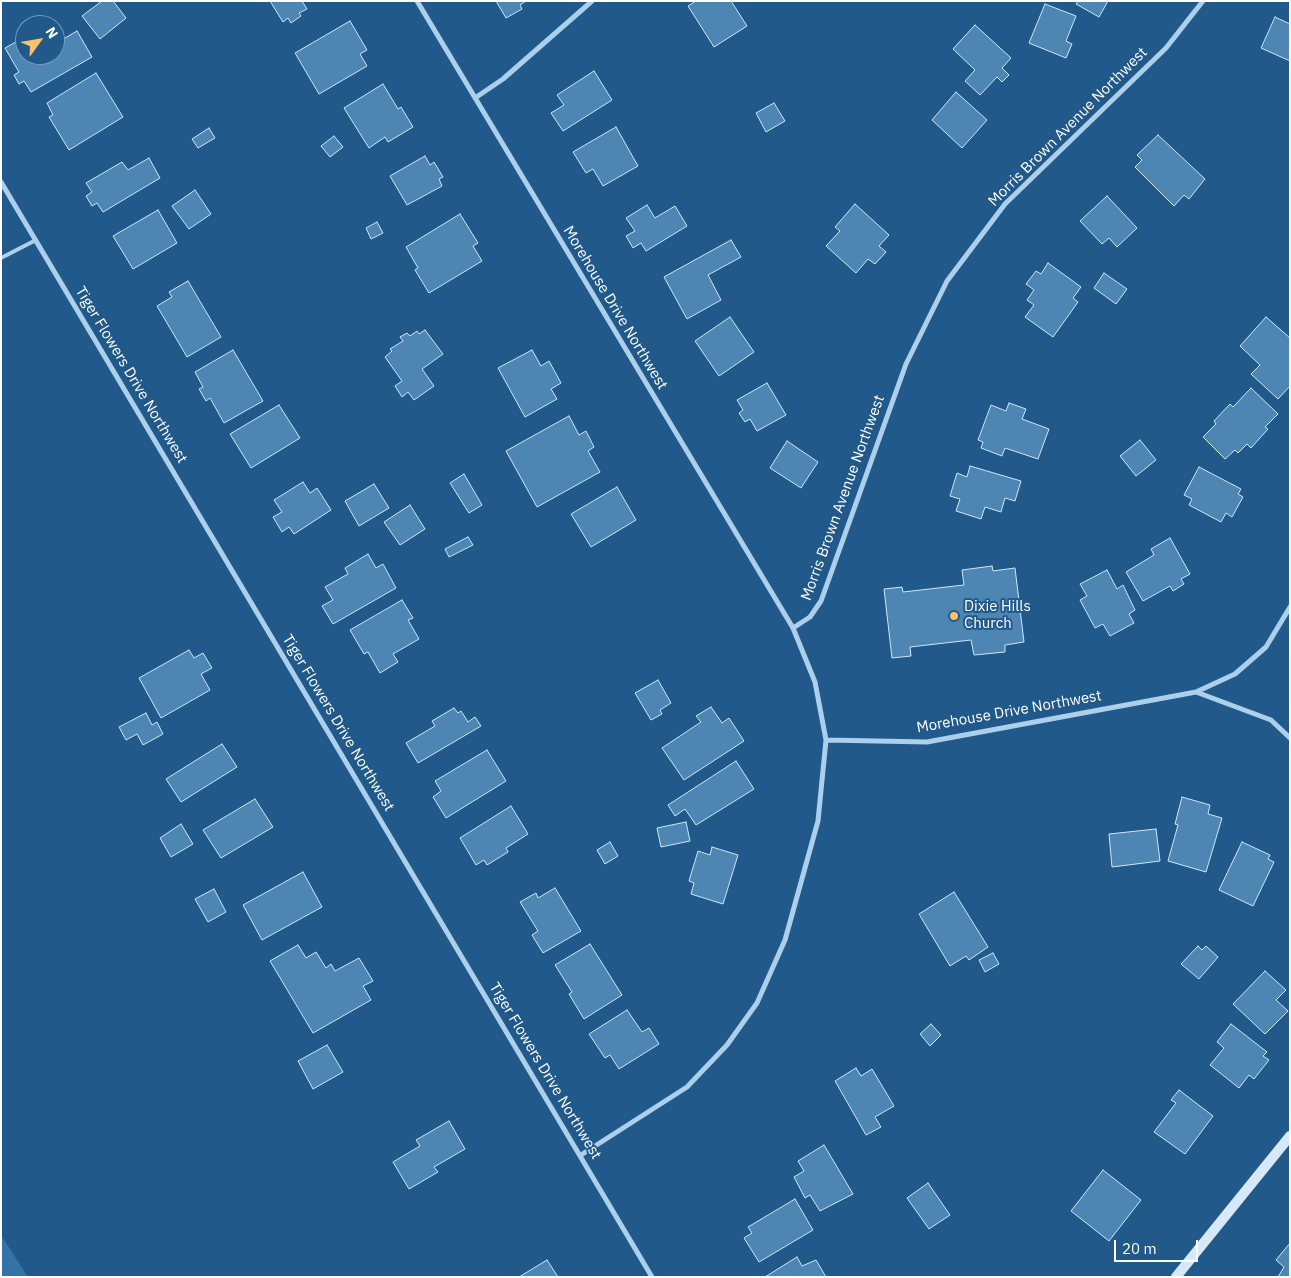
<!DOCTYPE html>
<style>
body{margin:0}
#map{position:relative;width:1291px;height:1278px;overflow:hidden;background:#20598a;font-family:"IBM Plex Sans",sans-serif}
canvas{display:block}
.frame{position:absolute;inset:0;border:2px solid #fff;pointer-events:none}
.north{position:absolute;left:15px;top:15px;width:50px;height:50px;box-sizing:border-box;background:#20598a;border:1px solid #799bb9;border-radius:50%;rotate:58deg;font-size:14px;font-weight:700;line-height:20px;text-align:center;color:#fff}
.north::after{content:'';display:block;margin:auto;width:18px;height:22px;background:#f8c26c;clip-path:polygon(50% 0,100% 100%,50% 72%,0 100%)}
.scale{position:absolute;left:1114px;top:1240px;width:84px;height:22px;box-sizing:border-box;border:2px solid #fff;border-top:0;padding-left:6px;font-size:15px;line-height:18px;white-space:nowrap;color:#fff;-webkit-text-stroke:4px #20598a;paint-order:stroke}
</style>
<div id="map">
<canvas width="1291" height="1278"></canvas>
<div class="frame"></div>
<div class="north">N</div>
<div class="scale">20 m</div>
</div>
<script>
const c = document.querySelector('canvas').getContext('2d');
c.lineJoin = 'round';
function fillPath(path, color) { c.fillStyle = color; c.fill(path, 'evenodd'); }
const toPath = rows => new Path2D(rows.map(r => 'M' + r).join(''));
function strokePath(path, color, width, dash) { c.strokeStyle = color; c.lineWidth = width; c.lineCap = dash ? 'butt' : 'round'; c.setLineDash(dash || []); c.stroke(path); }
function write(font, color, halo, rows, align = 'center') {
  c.font = font + ' "IBM Plex Sans",sans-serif'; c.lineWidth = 4; c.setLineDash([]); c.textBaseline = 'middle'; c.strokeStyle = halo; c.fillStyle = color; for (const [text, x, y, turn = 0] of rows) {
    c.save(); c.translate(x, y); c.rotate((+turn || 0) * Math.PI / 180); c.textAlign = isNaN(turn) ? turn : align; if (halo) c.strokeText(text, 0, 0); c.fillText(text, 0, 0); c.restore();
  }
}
const green = toPath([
 [1,1235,28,1277,1,1277]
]);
const building = toPath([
 [102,1,113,1,126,18,100,39,82,16,102,1],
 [270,1,302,1,307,9,299,13,301,16,291,23,288,18,283,22,270,1],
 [496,1,526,1,520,5,522,9,506,18,496,1],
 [696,1,731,1,747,26,714,47,688,6,696,1],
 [1078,1,1108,1,1099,17,1076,4,1078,1],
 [1045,4,1076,16,1066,41,1072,44,1066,58,1029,43,1045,4],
 [1275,17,1290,24,1290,61,1261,48,1275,17],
 [350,21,367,50,360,54,367,66,319,94,295,53,350,21],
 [975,25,1011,58,1002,68,1009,75,1002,82,997,77,980,95,965,81,975,70,953,49,975,25],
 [77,31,92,57,31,92,24,81,19,84,14,75,19,72,5,48,25,37,25,55,55,55,55,44,77,31],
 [594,71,612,100,563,131,551,113,564,105,557,95,594,71],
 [96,73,123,117,69,150,49,117,53,115,47,103,96,73],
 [383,84,398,109,401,107,413,127,388,142,385,137,369,148,344,108,383,84],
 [956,92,987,120,962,148,932,120,956,92],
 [774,103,785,121,766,132,756,113,774,103],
 [616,127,638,166,603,186,593,169,586,173,573,152,616,127],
 [209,128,215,138,198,148,192,139,209,128],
 [1158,135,1205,179,1189,199,1184,195,1174,206,1135,167,1142,160,1137,155,1158,135],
 [334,136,343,147,330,157,321,146,334,136],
 [425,156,430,165,434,162,443,177,439,179,442,186,407,205,390,176,425,156],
 [149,158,160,178,103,212,97,203,92,206,86,196,92,192,86,183,122,162,128,170,149,158],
 [195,190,211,214,189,229,172,206,195,190],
 [1107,196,1137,228,1117,247,1109,238,1102,244,1080,221,1107,196],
 [855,204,889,235,879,246,886,252,875,264,868,259,856,273,826,246,840,231,835,227,855,204],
 [647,205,655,218,675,206,687,226,646,251,641,243,633,248,626,236,635,231,626,218,647,205],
 [158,210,177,243,133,269,113,236,158,210],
 [460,214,478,243,473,246,482,261,429,293,415,270,418,268,406,247,460,214],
 [377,222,383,233,371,239,366,228,377,222],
 [731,240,741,257,708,275,721,300,687,319,664,277,731,240],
 [1048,263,1081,287,1073,298,1078,302,1053,337,1025,317,1034,305,1027,300,1034,290,1026,284,1036,271,1041,274,1048,263],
 [1104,273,1127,289,1116,304,1094,288,1104,273],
 [188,281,221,337,187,357,157,306,172,297,169,292,188,281],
 [730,317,754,352,719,376,695,341,730,317],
 [1266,317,1290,338,1290,386,1278,399,1251,374,1260,365,1240,346,1266,317],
 [425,330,443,354,422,369,434,386,414,400,408,392,402,397,395,386,402,381,385,357,392,351,390,349,403,341,400,337,407,333,410,336,417,331,419,334,425,330],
 [233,350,263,401,224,423,210,398,206,401,199,389,203,387,195,372,233,350],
 [532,350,541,366,549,361,561,383,551,389,557,399,525,417,498,368,532,350],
 [767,383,786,415,757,431,750,419,745,422,739,413,743,410,737,400,767,383],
 [1251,388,1278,414,1265,427,1268,429,1251,448,1247,444,1238,453,1235,450,1225,459,1203,437,1216,424,1214,421,1230,404,1233,407,1251,388],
 [1009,403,1026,409,1022,419,1049,429,1038,459,1005,448,1002,456,981,448,983,442,978,440,991,405,1006,411,1009,403],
 [279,405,300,438,251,468,230,434,279,405],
 [569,416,579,435,586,431,594,447,588,451,600,472,537,507,506,451,569,416],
 [1140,440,1156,460,1136,476,1120,456,1140,440],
 [787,441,818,462,801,488,770,468,787,441],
 [970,466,1021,481,1015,501,1005,498,1001,512,985,507,981,519,956,511,960,499,950,496,957,473,967,477,970,466],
 [1199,467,1241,489,1238,494,1243,497,1232,517,1226,513,1221,522,1189,505,1192,499,1184,495,1199,467],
 [464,474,482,505,469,513,450,483,464,474],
 [303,482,310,493,317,488,331,510,294,534,289,527,282,532,273,517,282,512,274,500,303,482],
 [374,484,389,508,359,526,345,501,374,484],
 [617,487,636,520,591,547,571,514,617,487],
 [410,505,425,529,400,545,384,522,410,505],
 [468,537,473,545,449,557,445,549,468,537],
 [1170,538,1190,574,1181,579,1184,584,1173,591,1170,586,1143,601,1126,572,1154,555,1151,549,1170,538],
 [368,554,376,568,383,564,396,588,333,624,322,606,333,600,325,587,348,574,345,568,368,554],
 [992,566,993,571,1015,568,1024,642,1005,645,1005,652,974,655,971,640,910,647,911,656,892,658,884,589,902,587,903,592,964,585,962,570,992,566],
 [1107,570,1117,589,1123,585,1135,610,1129,614,1134,623,1110,636,1103,624,1095,628,1080,600,1087,596,1080,584,1107,570],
 [402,600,413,618,408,620,419,639,393,654,398,662,380,673,368,652,364,654,350,630,402,600],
 [189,650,194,658,203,653,212,668,201,674,210,690,161,718,139,678,189,650],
 [658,680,671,703,660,710,662,714,651,720,635,693,658,680],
 [711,707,722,723,729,718,744,741,684,780,662,748,701,722,696,716,711,707],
 [454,708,458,713,461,711,468,722,475,717,481,726,418,763,406,743,435,726,432,721,454,708],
 [146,713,152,725,157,722,163,734,143,745,137,734,126,740,119,727,146,713],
 [222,744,237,767,181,802,166,779,222,744],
 [487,750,506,781,446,818,433,797,441,791,435,781,487,750],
 [736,761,754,789,696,825,685,809,675,816,668,805,736,761],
 [1182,797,1210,805,1208,814,1222,818,1206,872,1168,861,1178,825,1175,824,1182,797],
 [255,799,273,827,221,858,203,830,255,799],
 [511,806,528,834,506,848,508,852,487,865,484,860,476,865,460,838,511,806],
 [686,822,690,841,661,847,657,828,686,822],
 [181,824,193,844,171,857,160,838,181,824],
 [1156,829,1160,861,1112,867,1109,834,1156,829],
 [610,842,618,856,605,864,597,850,610,842],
 [1242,842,1270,855,1268,859,1274,862,1253,906,1219,890,1242,842],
 [712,847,738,855,723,904,691,894,694,883,689,881,698,851,710,855,712,847],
 [303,872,322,907,262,940,243,905,303,872],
 [555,888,581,931,543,953,532,935,538,931,520,902,536,893,538,898,555,888],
 [214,889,226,912,208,922,195,899,214,889],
 [954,892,988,947,969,960,966,956,950,966,919,914,954,892],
 [590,944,622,995,584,1019,569,994,572,992,555,965,590,944],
 [298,945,306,958,316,952,326,968,331,964,335,971,359,958,373,981,363,986,371,1000,313,1033,270,961,298,945],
 [1198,946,1202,950,1206,946,1218,957,1199,979,1181,964,1198,946],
 [993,953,999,964,985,972,979,960,993,953],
 [1265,971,1286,990,1276,1000,1288,1011,1265,1034,1233,1004,1265,971],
 [627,1010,642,1032,649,1028,659,1044,619,1069,610,1055,605,1058,589,1034,627,1010],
 [931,1024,941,1035,930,1046,920,1034,931,1024],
 [1231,1024,1267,1052,1263,1056,1269,1060,1254,1079,1249,1075,1239,1088,1210,1065,1224,1048,1217,1042,1231,1024],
 [327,1045,343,1072,313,1089,298,1061,327,1045],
 [856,1068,861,1076,872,1069,894,1106,875,1117,881,1127,866,1135,835,1081,856,1068],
 [1179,1090,1213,1116,1185,1154,1154,1132,1176,1103,1171,1100,1179,1090],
 [449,1121,465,1149,434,1167,438,1172,409,1189,393,1162,420,1146,416,1140,449,1121],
 [824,1145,853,1194,820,1211,810,1195,805,1198,794,1177,804,1171,798,1161,824,1145],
 [1103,1170,1141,1200,1109,1241,1071,1211,1103,1170],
 [928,1183,950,1215,929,1229,907,1198,928,1183],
 [795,1199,813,1230,759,1262,744,1238,752,1233,748,1227,795,1199],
 [1290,1243,1290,1277,1278,1277,1284,1267,1276,1260,1290,1243],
 [797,1257,802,1266,816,1260,826,1277,765,1277,797,1257],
 [547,1260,558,1277,519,1277,547,1260]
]);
const lane = toPath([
 [1,258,36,240]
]);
const street = toPath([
 [417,1,793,628,815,682,826,740,818,821,785,940,757,1003,727,1045,687,1087,581,1155],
 [475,98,503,79,592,1],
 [1,182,652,1277],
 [793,628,810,617,821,601,906,364,947,281,1005,204,1166,48,1203,1],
 [1196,692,1271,720,1290,738],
 [826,740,927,742,1196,692,1235,674,1266,647,1290,607]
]);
const secondary = toPath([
 [1176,1277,1290,1136]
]);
const markers = [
 [954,616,5,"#f8c26c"]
];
const streetNames = [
 ["Morris Brown Avenue Northwest",1068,127,-45],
 ["Morehouse Drive Northwest",615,308,59],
 ["Tiger Flowers Drive Northwest",131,375,59],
 ["Morris Brown Avenue Northwest",843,498,-70],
 ["Morehouse Drive Northwest",1009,712,-10],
 ["Tiger Flowers Drive Northwest",338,723,59],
 ["Tiger Flowers Drive Northwest",545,1071,59]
];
const poiNames = [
 ["Dixie Hills",964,607],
 ["Church",964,624]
];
fillPath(green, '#3473a7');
fillPath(building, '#4d85b3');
strokePath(building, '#d1e6f8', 1);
strokePath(lane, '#accfeb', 4);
strokePath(street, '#accfeb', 5);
strokePath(secondary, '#d7e9f8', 10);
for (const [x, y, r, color] of markers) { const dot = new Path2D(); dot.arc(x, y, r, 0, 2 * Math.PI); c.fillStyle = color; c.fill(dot); strokePath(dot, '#20598a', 2); }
write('15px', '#fff', '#20598a', streetNames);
write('15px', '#fff', '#20598a', poiNames, 'left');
</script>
